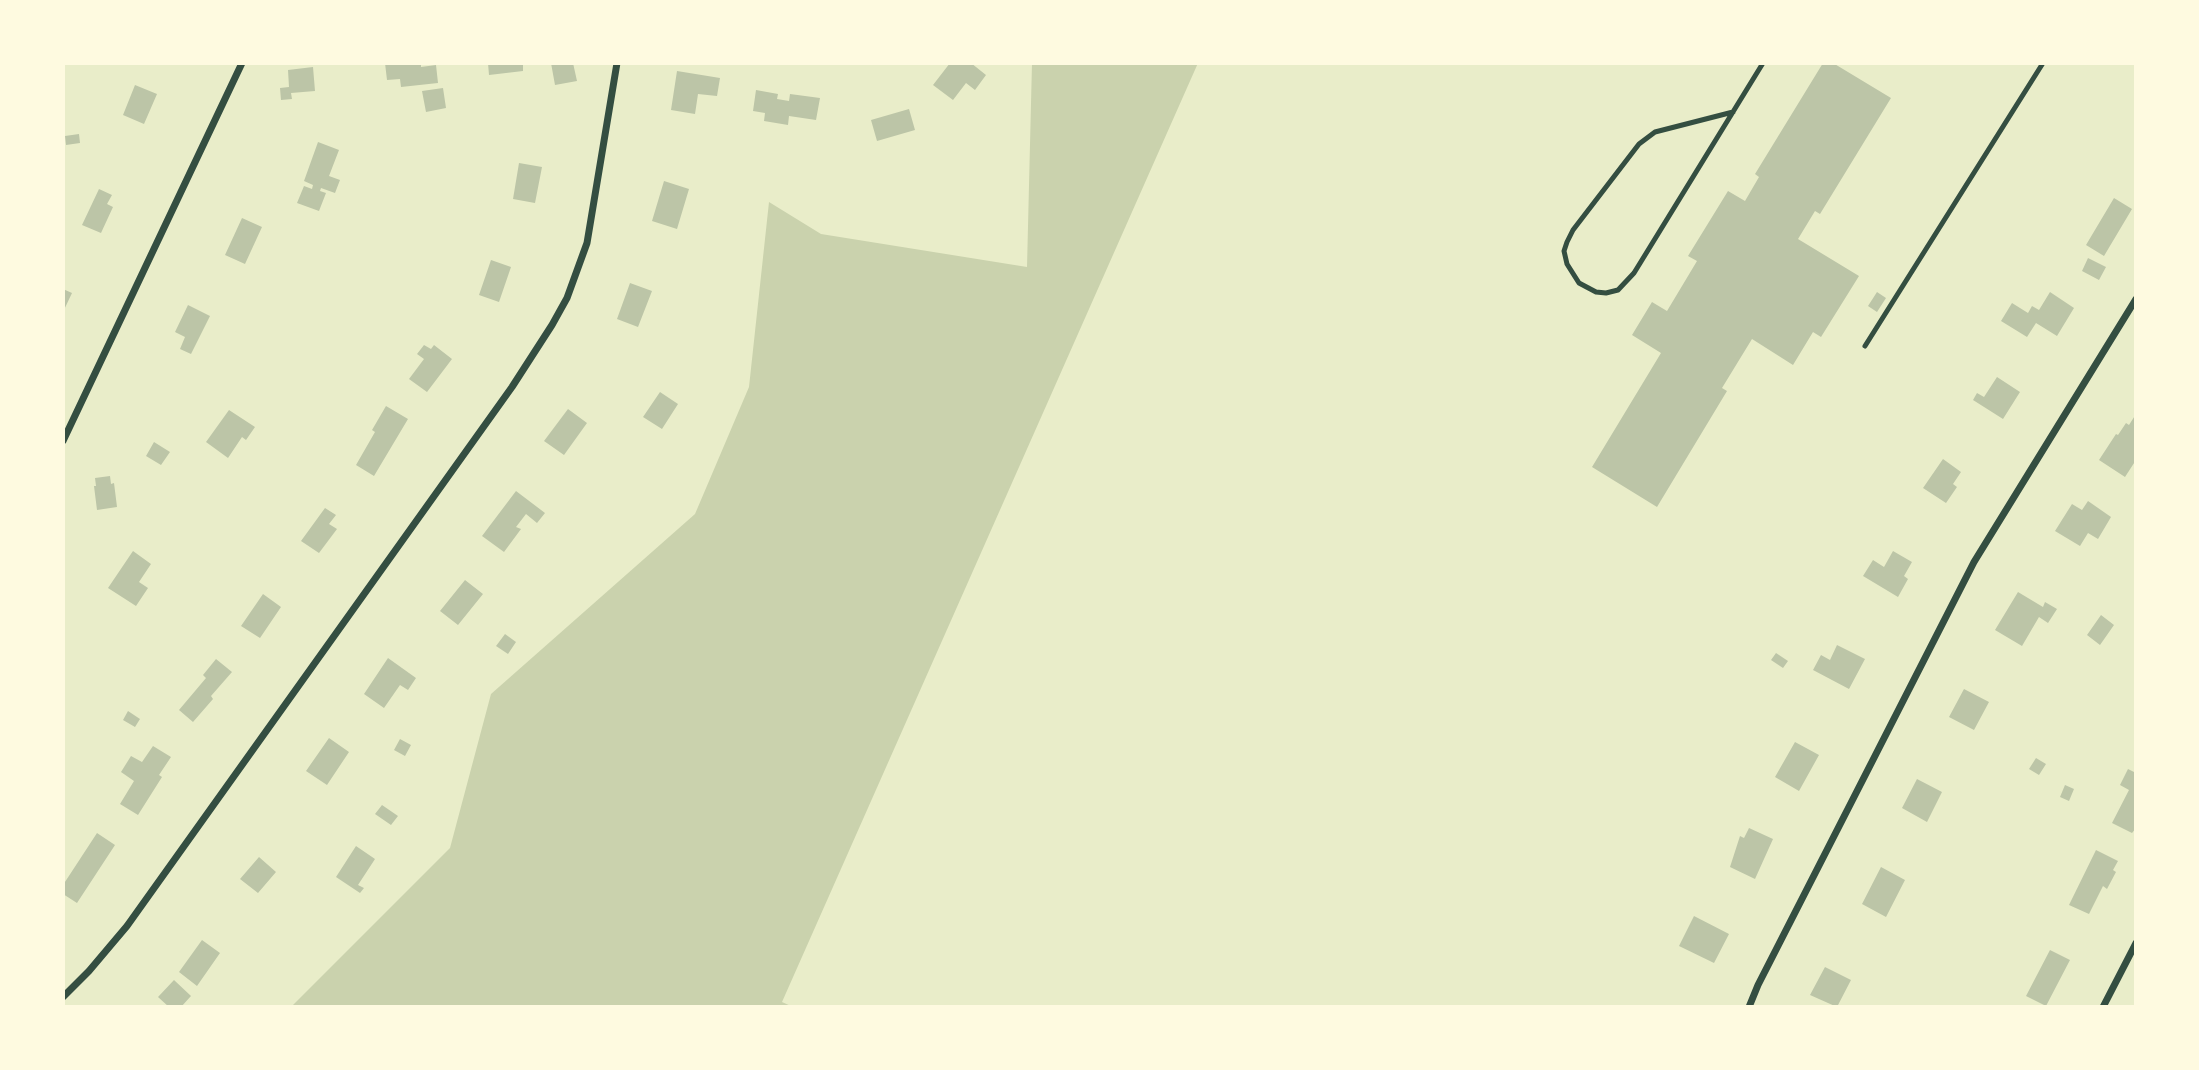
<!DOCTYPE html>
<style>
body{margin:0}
#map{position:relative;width:2199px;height:1070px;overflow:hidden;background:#e9edc9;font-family:Raleway,sans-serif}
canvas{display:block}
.frame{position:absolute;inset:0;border:65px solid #fefae0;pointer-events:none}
</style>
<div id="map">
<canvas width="2199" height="1070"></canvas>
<div class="frame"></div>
</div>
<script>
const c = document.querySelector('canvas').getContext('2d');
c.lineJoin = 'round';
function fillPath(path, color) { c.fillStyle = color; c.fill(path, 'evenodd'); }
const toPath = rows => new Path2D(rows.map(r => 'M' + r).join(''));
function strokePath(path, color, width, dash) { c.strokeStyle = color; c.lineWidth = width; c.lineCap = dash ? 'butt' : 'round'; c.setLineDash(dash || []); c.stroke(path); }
const green = toPath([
 [1032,63,1198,63,782,1002,793,1007,291,1007,450,848,491,694,695,514,749,387,769,202,821,234,1027,267]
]);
const building = toPath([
 [385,63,421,63,421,67,436,65,438,83,401,87,400,79,387,80],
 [488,63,523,63,523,71,489,75],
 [551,63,573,63,577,81,555,85],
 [950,63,971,63,986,75,975,90,966,83,953,100,933,85],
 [1823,63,1833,63,1891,98,1820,214,1815,211,1798,239,1859,276,1821,337,1813,332,1793,365,1752,339,1722,388,1727,391,1657,507,1592,467,1661,353,1632,335,1652,302,1667,311,1697,261,1688,256,1728,191,1745,201,1759,177,1755,174],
 [313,67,315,91,291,93,292,99,281,100,280,88,289,87,288,70],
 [677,71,720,78,717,96,698,94,695,114,671,110],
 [135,85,157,94,144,124,123,115],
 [443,88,446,108,426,112,422,91],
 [756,90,778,94,777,99,789,101,790,94,820,98,816,120,789,116,788,125,764,121,765,113,753,111],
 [909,109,915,130,877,141,871,120],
 [79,134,80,143,66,145,65,136],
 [318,142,339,150,329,176,340,180,335,193,321,188,320,191,326,193,319,211,297,203,304,186,312,189,313,185,304,181],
 [519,163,542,167,535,203,513,199],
 [664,181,689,189,677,229,652,221],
 [99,189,112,195,107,204,113,207,101,233,82,225],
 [2114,198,2132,209,2104,256,2086,245],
 [242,218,262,227,245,264,225,255],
 [2088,258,2106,267,2099,280,2082,271],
 [491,260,511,267,499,302,479,295],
 [630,283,652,291,638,327,617,319],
 [63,289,72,293,63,312],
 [1877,292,1886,298,1877,312,1868,306],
 [2050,292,2074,308,2057,336,2036,323,2027,337,2001,321,2012,303,2028,313,2032,306,2039,310],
 [188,305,210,316,191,354,180,349,185,337,175,332],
 [424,345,431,349,434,345,452,359,427,392,409,379,424,359,417,354],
 [1997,377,2020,392,2003,419,1973,400,1977,393,1984,397],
 [660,392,678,404,662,429,643,417],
 [386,406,408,419,374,476,356,465,375,432,372,430],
 [568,409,587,423,564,455,544,441],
 [229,410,255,427,246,440,242,437,228,458,206,442],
 [2136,414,2136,460,2125,477,2099,460,2116,434,2118,435,2126,423,2129,425],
 [154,442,170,452,161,465,146,456],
 [1943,459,1961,472,1953,484,1957,487,1946,503,1923,488],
 [110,476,111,484,114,483,117,507,97,510,94,486,96,486,95,478],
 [516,491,545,513,537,523,526,514,516,527,521,529,504,552,482,536],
 [2088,501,2111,517,2098,539,2088,533,2080,546,2055,531,2072,504,2082,510],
 [325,508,336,515,329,524,337,529,319,553,301,541],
 [133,551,151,564,139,582,148,588,136,606,108,588],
 [1893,551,1912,562,1904,576,1908,579,1898,597,1863,576,1873,560,1884,567],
 [465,580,483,594,458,625,440,611],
 [2018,592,2043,607,2045,602,2057,609,2048,623,2039,617,2022,646,1995,630],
 [263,594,281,607,260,638,241,626],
 [2101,615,2114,625,2100,645,2087,635],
 [505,634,516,642,508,654,496,646],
 [1837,645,1865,659,1849,689,1813,670,1821,655,1830,660],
 [1776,653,1788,661,1783,668,1771,660],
 [388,658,416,678,408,690,400,685,384,708,364,694],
 [216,659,232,672,211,696,213,699,193,722,179,710,206,678,203,675],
 [1964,689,1989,702,1974,730,1949,717],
 [128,711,140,719,135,727,123,720],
 [329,738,349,752,327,785,306,771],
 [400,739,411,745,405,756,394,750],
 [1795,742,1819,755,1799,791,1775,777],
 [153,746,171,757,159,775,162,777,138,815,120,804,134,781,121,772,131,756,142,762],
 [2036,758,2046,764,2039,775,2029,769],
 [2128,769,2136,773,2136,828,2132,833,2112,823,2129,790,2120,785],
 [1917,779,1942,792,1927,822,1902,808],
 [2065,785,2074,789,2069,801,2060,797],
 [382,805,398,816,391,825,375,814],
 [1749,828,1773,839,1755,879,1730,867,1740,836,1744,838],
 [97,833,115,845,77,903,63,894,63,885],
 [356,846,375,859,358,885,364,888,360,893,336,877],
 [2096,850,2118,861,2113,870,2116,872,2107,889,2103,886,2089,914,2069,905],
 [259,857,276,872,258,893,240,879],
 [1881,867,1905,880,1886,917,1862,904],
 [1694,916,1729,934,1714,963,1679,946],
 [202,940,220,953,197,986,179,972],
 [2050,950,2070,960,2046,1006,2026,996],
 [1825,967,1851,980,1837,1007,1810,995],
 [174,980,191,996,181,1007,169,1007,158,997]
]);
const service = toPath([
 [1733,112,1655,132,1639,144,1573,230,1567,242,1564,251,1567,264,1579,283,1596,292,1606,293,1618,290,1634,273,1763,63],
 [1865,346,2043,63]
]);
const minor = toPath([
 [63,441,242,63],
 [63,997,89,971,127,926,512,387,552,325,567,298,587,243,617,63],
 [1749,1007,1758,985,1974,562,2136,299],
 [2103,1007,2136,943]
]);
fillPath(green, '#cad2ad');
fillPath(building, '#bcc5a7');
strokePath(service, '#344e41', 5);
strokePath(minor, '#344e41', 7);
</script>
